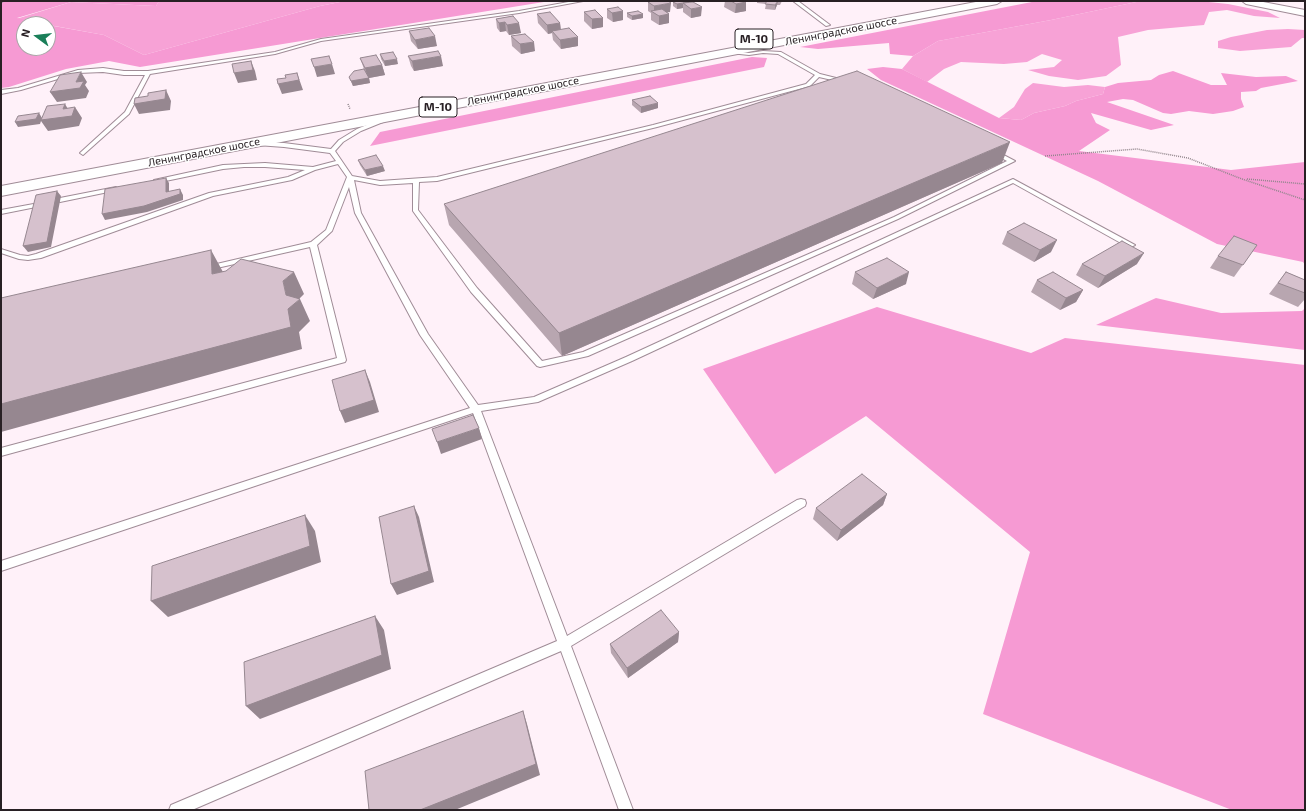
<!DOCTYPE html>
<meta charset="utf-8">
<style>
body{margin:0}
#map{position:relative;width:1306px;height:811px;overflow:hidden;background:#fff1f9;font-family:"Exo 2",sans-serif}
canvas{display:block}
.frame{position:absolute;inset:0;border:2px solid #282024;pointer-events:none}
.north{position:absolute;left:16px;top:16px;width:40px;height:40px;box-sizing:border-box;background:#fff;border:1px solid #a9a6a7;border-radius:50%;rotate:285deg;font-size:11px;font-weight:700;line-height:16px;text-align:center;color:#282024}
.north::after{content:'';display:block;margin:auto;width:14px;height:18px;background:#1a7f59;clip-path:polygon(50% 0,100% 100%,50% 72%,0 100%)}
</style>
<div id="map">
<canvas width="1306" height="811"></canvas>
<div class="frame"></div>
<div class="north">N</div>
</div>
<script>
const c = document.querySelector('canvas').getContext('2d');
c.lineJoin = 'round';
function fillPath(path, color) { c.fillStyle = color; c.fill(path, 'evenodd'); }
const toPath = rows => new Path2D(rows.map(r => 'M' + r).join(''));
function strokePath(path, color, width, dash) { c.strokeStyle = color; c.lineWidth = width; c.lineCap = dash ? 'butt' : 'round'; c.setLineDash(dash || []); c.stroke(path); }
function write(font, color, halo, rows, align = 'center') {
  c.font = font + ' "Exo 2",sans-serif'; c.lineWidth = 3; c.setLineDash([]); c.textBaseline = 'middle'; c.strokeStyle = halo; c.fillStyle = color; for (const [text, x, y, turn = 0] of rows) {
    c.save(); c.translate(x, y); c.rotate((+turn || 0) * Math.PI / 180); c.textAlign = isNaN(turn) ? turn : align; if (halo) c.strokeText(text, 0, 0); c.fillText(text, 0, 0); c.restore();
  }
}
const green = toPath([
 [159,1,345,1,320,6,144,55,104,35,16,19,71,2,156,6],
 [1141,1,1199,1,1228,4,1268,12,1280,18,1254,16,1227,10,1209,12,1204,25,1148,30,1118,37,1121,65,1106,76,1078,80,1049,76,1028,70,1054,67,1062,60,1042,54,1027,62,1004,64,961,62,944,69,927,82,902,69,913,56,938,41,1051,20],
 [1288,29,1305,30,1305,38,1302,38,1291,47,1240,51,1218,48,1218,41,1231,37,1267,30],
 [1033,83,1064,87,1088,85,1105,87,1103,94,1076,101,1065,106,1034,113,1021,120,999,118,1014,107,1025,89]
]);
const forest = toPath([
 [1,1,159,1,156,6,71,2,17,18,44,24,24,24,24,48,48,48,48,25,104,35,144,55,320,6,345,1,550,1,140,67,109,61,66,69,9,87,1,88],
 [1037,1,1141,1,1051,20,938,41,913,56,890,54,889,43,818,49,800,47],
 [752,57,767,58,764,67,370,146,380,132],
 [883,67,902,69,999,118,1021,120,1034,113,1065,106,1076,101,1103,94,1105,87,1118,83,1151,80,1159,75,1173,71,1211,85,1227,85,1221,73,1256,77,1286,76,1298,81,1261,88,1256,91,1241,92,1241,99,1244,107,1233,111,1213,114,1189,111,1171,114,1163,113,1133,100,1123,99,1107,102,1174,125,1151,130,1091,113,1096,123,1110,130,1079,151,1231,170,1305,162,1305,265,1303,262,1217,244,1098,181,881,80,867,69],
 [1156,298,1221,313,1302,311,1305,308,1305,350,1096,325],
 [877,307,1031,353,1065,338,1305,365,1305,810,1232,810,983,714,1030,552,866,416,775,474,703,369]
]);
const stream = toPath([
 [1,1,6,1,1,3,1,1]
]);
const path = toPath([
 [348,104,350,109],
 [1045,156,1137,149,1188,158,1242,179,1305,200],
 [1247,179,1305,184]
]);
const service = toPath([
 [574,1,583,1,519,13,321,41,275,54,150,74,129,114,83,155,80,153,81,152,125,112,145,75,124,75,103,72,78,73,21,90,1,94,1,90,18,88,78,70,103,68,124,71,148,71,275,52,321,39,519,11,574,1],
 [793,1,798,1,830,25,826,26,793,1],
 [728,51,749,53,763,51,781,52,820,74,848,81,845,83,819,77,810,86,657,127,437,181,419,182,418,210,477,288,542,361,583,352,894,217,1007,161,992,153,992,151,996,151,1015,161,898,219,588,356,540,367,537,366,471,292,413,211,413,183,380,185,354,180,361,213,428,334,478,405,534,397,626,357,1013,179,1135,245,1131,247,1128,247,1013,183,632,361,538,402,481,411,567,636,797,500,801,499,805,500,806,503,805,506,571,646,633,810,619,810,561,651,192,810,169,810,171,805,557,641,473,413,1,571,1,561,470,408,420,335,355,213,349,187,332,231,317,245,346,360,345,362,1,456,1,448,337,358,310,247,208,270,204,268,208,266,311,242,326,230,347,177,338,164,315,170,292,180,213,196,41,258,28,260,19,259,1,253,1,249,20,255,28,256,36,254,209,193,288,177,305,170,265,167,244,167,223,169,156,183,154,182,154,180,223,165,265,163,313,167,336,161,330,153,284,147,257,145,257,143,259,142,284,143,331,149,339,140,357,129,386,117,388,118,388,120,361,131,343,142,335,151,352,176,380,181,437,177,653,125,806,84,815,75,778,54,763,53,749,55,730,53,728,53,728,51],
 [116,187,119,189,118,190,60,202,57,200,60,198,116,187],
 [39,203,42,205,41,206,1,214,1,210,39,203]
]);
const minor = toPath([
 [1242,1,1258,1,1305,10,1305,16,1246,4,1242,1]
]);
const trunk = toPath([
 [981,1,1002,1,997,4,1,196,1,186,981,1]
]);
const wall = toPath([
 [687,1,701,16,691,18,683,12,683,8,677,9,673,6,673,2],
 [725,1,745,1,746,2,746,11,735,13,724,7],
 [757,1,782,1,780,5,777,5,775,10,765,9,766,4,757,3],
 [648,2,670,12,667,12,669,14,669,23,659,25,651,20,651,13,648,11],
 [607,9,623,11,623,20,613,22,607,18],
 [584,12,603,18,603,27,592,29,584,21],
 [627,13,643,14,643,18,632,20,627,17],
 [537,14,560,23,561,30,578,46,561,49,553,40,552,33,548,34,538,23],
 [513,16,521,33,509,35,506,31,500,32,497,28,496,19],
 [409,31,437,46,418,49,411,41],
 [511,36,535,51,521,54,512,46],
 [380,54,398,64,385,66,381,59],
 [408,56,443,66,414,71,411,66],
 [360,58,382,65,385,75,369,78,370,83,353,86,349,77,364,69],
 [632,100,658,108,641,113,632,105],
 [358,160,385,171,367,176,360,165],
 [1002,163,562,356,449,225,444,204],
 [1007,232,1051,252,1034,262,1002,244],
 [1257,245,1234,277,1210,268,1218,256],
 [1082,264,1137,264,1098,288,1076,275],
 [855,272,906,284,873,299,852,284],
 [1286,272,1305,280,1305,299,1298,307,1269,294],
 [1037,280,1083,290,1076,302,1060,310,1031,292],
 [887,494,883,505,837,541,813,519,816,508],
 [679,632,678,642,628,678,611,653,610,644]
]);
const shadedWall = toPath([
 [778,1,777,5,775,10,775,5],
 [689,2,683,3,683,8,677,9,677,4],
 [746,2,746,11,735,13,736,4],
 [671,3,670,12,656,14,654,13,654,6],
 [702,7,701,16,691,18,691,9],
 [623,11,623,20,613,22,612,13],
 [643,14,643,18,632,20,632,16],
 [669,14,669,23,659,25,659,16],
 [603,18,603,27,592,29,592,19],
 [505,22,506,31,500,32,499,23],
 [519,23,521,33,509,35,507,25],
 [560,23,561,32,552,31,552,33,548,34,547,25],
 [435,36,437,46,418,49,415,40],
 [578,37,578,46,561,49,560,40],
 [534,42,535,51,521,54,520,44],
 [441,56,443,66,414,71,412,61],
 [397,59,398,64,385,66,384,61],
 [251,61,255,71,257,80,238,83,234,73],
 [332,64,335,74,317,77,314,67],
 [382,65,385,75,369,78,370,83,353,86,351,81,368,78,365,68],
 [81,72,87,82,85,85,89,91,86,98,57,102,50,92,76,82],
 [297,73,303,90,282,94,278,84],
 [166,90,171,101,170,110,139,114,134,104],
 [658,103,658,108,641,113,641,107],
 [65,104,71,114,75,107,82,118,79,126,48,131,41,121,40,124,18,127,15,122,39,113,42,118,63,109],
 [1010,142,1002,163,562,356,559,333],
 [383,166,385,171,367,176,365,170],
 [166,178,169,183,169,198,180,189,183,195,183,200,147,212,105,220,102,214,166,192],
 [57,191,61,196,51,247,28,252,23,246],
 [1057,240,1051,252,1034,262,1040,250],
 [211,250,223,272,212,274],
 [1144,253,1137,264,1098,288,1105,276],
 [294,272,304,294,294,304,300,299,310,321,299,332,302,349,1,432,1,404,286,295,283,281],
 [909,272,906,284,873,299,877,288],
 [1083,290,1076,302,1060,310,1066,298],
 [365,370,370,382,379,412,345,423,340,411],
 [479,428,482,439,441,454,437,442],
 [887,494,883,505,837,541,841,530],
 [414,506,419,517,434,582,397,595,391,584],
 [305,515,315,531,321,562,168,617,151,601],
 [375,616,384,630,391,669,260,719,246,706],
 [679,632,678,642,628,678,627,668],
 [523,711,527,724,540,775,455,810,420,810]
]);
const building = toPath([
 [653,1,668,1,671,3,654,6,648,2,653,1],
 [676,1,687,1,689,2,677,4,673,2,676,1],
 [731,1,745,1,746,2,736,4,731,1],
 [767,1,778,1,775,5,765,4,767,1],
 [693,2,702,7,691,9,683,3,693,2],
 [618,7,623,11,612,13,607,9,618,7],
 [662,9,669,14,659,16,651,11,662,9],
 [595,10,603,18,592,19,584,12,595,10],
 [638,11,643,14,632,16,627,13,638,11],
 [550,12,560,23,547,25,537,14,550,12],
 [513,16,519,23,507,25,505,22,499,23,496,19,513,16],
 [429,28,435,36,415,40,409,31,429,28],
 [569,28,578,37,560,40,552,31,569,28],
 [525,34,534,42,520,44,511,36,525,34],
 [438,51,441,56,412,61,408,56,438,51],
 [393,52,397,59,384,61,380,54,393,52],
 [376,55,382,65,365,68,360,58,376,55],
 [329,56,332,64,314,67,311,59,329,56],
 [251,61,253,70,234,73,232,64,251,61],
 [364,69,369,78,351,81,349,77,354,71,364,69],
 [857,71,1010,142,559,333,444,204,857,71],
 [81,72,76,82,84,81,80,88,50,92,60,75,81,72],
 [297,73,299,80,278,84,277,79,286,78,285,75,297,73],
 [166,90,165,99,134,104,135,98,148,96,148,93,166,90],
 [650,96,658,103,641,107,632,100,650,96],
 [65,104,63,109,75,107,72,116,41,120,47,106,65,104],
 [39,113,36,119,15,122,18,116,39,113],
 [376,155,383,166,365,170,358,160,376,155],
 [166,178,166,192,180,189,180,194,144,206,102,214,105,189,166,178],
 [57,191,47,242,23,246,36,195,57,191],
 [1024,223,1057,240,1040,250,1007,232,1024,223],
 [1234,236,1257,245,1243,265,1218,256,1234,236],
 [1122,241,1144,253,1105,276,1082,264,1122,241],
 [211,250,212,274,226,271,241,259,294,272,283,281,286,295,300,299,288,309,291,327,1,404,1,298,211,250],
 [887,258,909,272,877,288,855,272,887,258],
 [1053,272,1083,290,1066,298,1037,280,1053,272],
 [1286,272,1305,280,1305,293,1278,283,1286,272],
 [365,370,374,400,340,411,332,380,365,370],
 [473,415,479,428,437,442,432,429,473,415],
 [862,474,887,494,841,530,816,508,862,474],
 [414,506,429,571,391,584,379,517,414,506],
 [305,515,310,546,151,601,152,566,305,515],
 [661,610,679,632,627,668,610,644,661,610],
 [375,616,382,655,246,706,244,662,375,616],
 [523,711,536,764,420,810,369,810,365,771,523,711]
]);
const farStreetnames = [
 ["Ленинградское шоссе",841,31,-11],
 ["Ленинградское шоссе",523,91,-11],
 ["Ленинградское шоссе",204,152,-11]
];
const shields = [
 [754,39,38],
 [438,107,38]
];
const shieldNames = [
 ["М-10",754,39],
 ["М-10",438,107]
];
fillPath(green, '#f7a2d6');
fillPath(forest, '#f69ad3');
fillPath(stream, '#509e7c');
strokePath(service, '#a08c97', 2);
strokePath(minor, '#a08c97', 2);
strokePath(trunk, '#a08c97', 2);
strokePath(path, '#91868c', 1.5, [1, 1]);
fillPath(service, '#fff');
fillPath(minor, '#fff');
fillPath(trunk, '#fff');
fillPath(wall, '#b8a6b0');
fillPath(shadedWall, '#968790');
fillPath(building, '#d6c1cd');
strokePath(building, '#968790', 1);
write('11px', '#282024', '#fff', farStreetnames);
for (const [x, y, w] of shields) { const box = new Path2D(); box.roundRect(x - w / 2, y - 10, w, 20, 3); c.fillStyle = '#fff'; c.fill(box); strokePath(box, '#282024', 1); }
write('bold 12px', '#282024', null, shieldNames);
</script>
